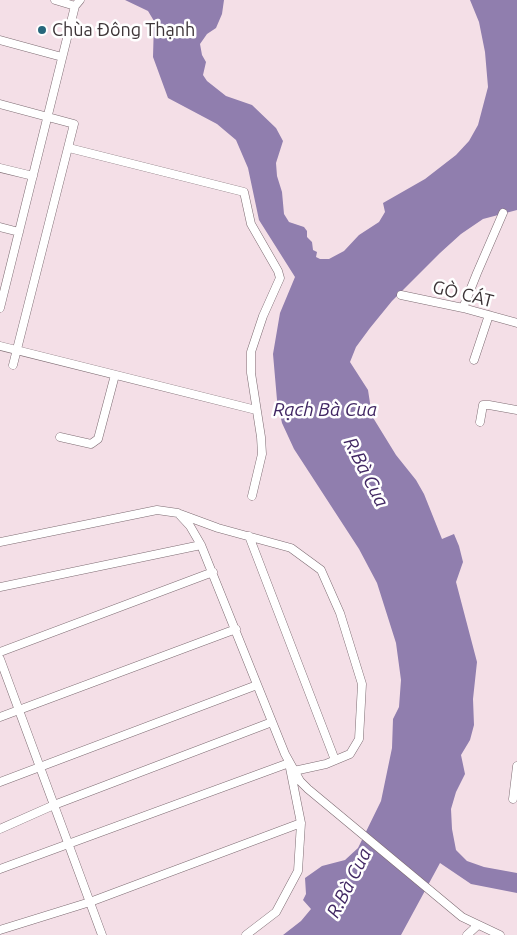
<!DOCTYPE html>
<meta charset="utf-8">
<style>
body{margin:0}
canvas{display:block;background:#f4dfe7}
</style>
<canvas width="517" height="935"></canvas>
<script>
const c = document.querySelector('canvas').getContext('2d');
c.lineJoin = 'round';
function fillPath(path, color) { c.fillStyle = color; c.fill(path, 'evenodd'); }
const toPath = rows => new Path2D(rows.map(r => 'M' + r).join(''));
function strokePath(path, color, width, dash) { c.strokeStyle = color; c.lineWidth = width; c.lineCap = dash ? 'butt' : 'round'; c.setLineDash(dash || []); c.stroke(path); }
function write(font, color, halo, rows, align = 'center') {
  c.font = font + ' Ubuntu,sans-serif'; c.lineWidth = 5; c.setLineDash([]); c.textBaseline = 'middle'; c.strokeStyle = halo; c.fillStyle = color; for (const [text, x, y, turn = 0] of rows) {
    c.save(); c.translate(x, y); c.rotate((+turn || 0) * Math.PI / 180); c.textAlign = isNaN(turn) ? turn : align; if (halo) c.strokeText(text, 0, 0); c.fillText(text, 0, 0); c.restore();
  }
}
const water = toPath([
 [125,0,224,0,222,14,216,28,207,34,200,44,202,55,206,62,203,75,207,81,226,96,252,105,276,128,283,141,276,163,277,176,282,192,284,214,289,222,304,227,307,231,307,237,312,242,313,250,317,252,316,257,320,259,329,259,344,251,359,235,379,222,385,212,383,203,425,179,456,155,469,141,478,125,488,87,485,52,479,22,470,0,517,0,517,210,483,219,461,234,440,253,392,301,370,328,356,347,350,362,368,390,372,416,396,455,416,480,424,494,442,539,454,534,459,546,463,562,456,582,477,662,473,699,474,725,470,740,461,755,465,774,456,792,451,809,452,829,456,850,467,861,484,867,517,873,517,893,471,884,440,863,401,935,283,935,301,921,311,909,303,900,306,894,305,878,322,866,345,860,358,848,381,801,392,748,393,719,399,707,401,680,396,643,377,583,359,549,294,449,282,423,277,400,273,354,280,313,295,277,259,220,248,168,236,140,217,124,168,98,153,57,154,21,148,11]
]);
const minor = toPath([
 [55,0,75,6],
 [0,40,62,57],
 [0,104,74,124,13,365],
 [69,148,244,192,251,224,278,271,280,278,263,316,251,352,251,373,261,437,262,454,252,496],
 [0,168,33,176],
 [0,227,19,232],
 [401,295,463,308,517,323],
 [0,308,75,6,80,0],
 [463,308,477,273,503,213],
 [0,346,256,410],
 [474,360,489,315],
 [480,422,483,405,489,405,517,410],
 [60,437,91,444,98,439,115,375],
 [180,514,218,528,291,548,321,570,340,613,362,684,359,739,350,754,326,764,294,771],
 [249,536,335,760],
 [0,542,157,510,178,513,190,526,201,545,285,754,300,781,308,789,462,917,500,935],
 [0,587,201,545],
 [0,652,213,572],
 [0,659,102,935],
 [0,717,236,629],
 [0,782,257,685],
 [513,799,517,766],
 [0,829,54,805,272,722],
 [0,869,289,763,301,823,298,871,276,912,246,935],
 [0,930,90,902,301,823],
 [467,935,478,925]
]);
const markers = [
 [42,30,5,"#27677c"]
];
const poiNames = [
 ["Chùa Đông Thạnh",52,30]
];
const streetNames = [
 ["GÒ CÁT",463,294,14]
];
const waterNames = [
 ["Rạch Bà Cua",325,410],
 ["R.Bà Cua",366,472,63],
 ["R.Bà Cua",349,883,-63]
];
fillPath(water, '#907eae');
strokePath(minor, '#7e6c73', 9);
strokePath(minor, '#fff', 8);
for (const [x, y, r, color] of markers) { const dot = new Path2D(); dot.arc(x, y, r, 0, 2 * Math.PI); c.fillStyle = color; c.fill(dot); strokePath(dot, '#fff', 2); }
write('18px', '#3c3437', '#fff', poiNames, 'left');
write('18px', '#3c3437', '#fff', streetNames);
write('italic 19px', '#412763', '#fff', waterNames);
</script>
